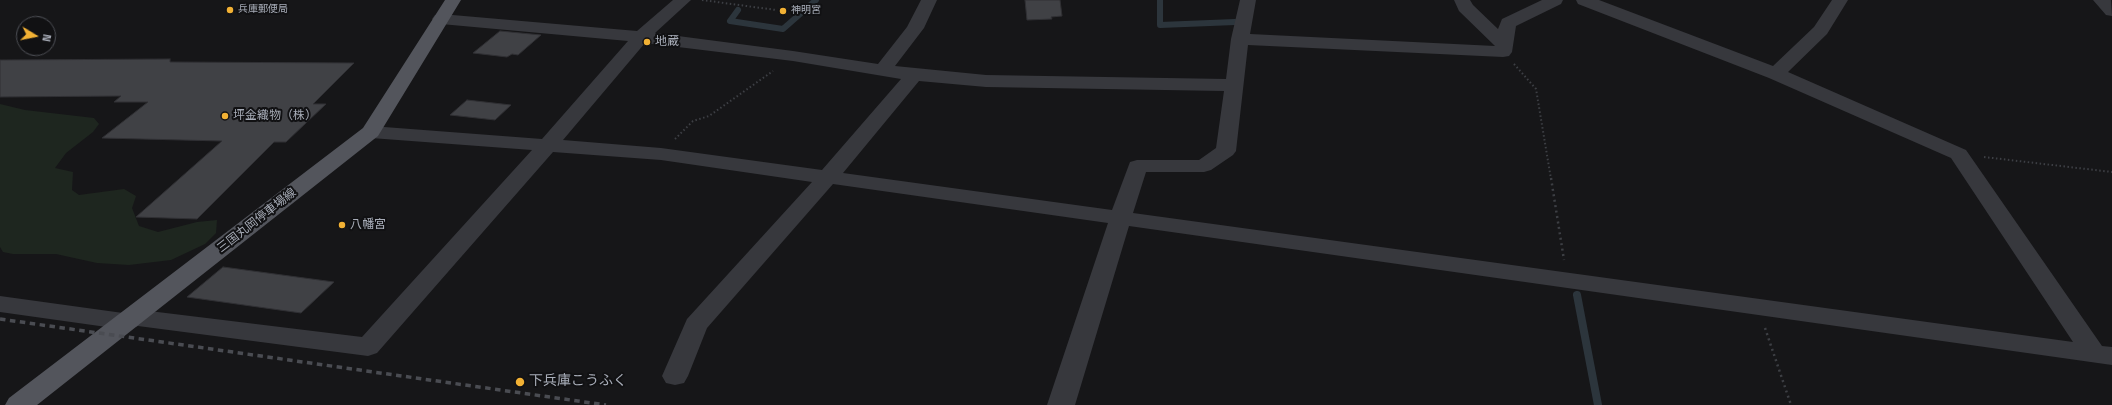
<!DOCTYPE html>
<meta charset="utf-8">
<style>
body{margin:0}
#map{position:relative;width:2112px;height:405px;overflow:hidden;background:#161618;font-family:"Titillium Web",sans-serif}
canvas{display:block}
.north{position:absolute;left:16px;top:16px;width:40px;height:40px;box-sizing:border-box;background:#111113;border:1px solid #4d4f55;border-radius:50%;rotate:100deg;font-size:11px;font-weight:700;line-height:16px;text-align:center;color:#a8adb8}
.north::after{content:'';display:block;margin:auto;width:14px;height:18px;background:#f2b134;clip-path:polygon(50% 0,100% 100%,50% 72%,0 100%)}
</style>
<div id="map">
<canvas width="2112" height="405"></canvas>
<div class="north">N</div>
</div>
<script>
const c = document.querySelector('canvas').getContext('2d');
c.lineJoin = 'round';
function fillPath(path, color) { c.fillStyle = color; c.fill(path, 'evenodd'); }
const toPath = rows => new Path2D(rows.map(r => 'M' + r).join(''));
function strokePath(path, color, width, dash) { c.strokeStyle = color; c.lineWidth = width; c.lineCap = dash ? 'butt' : 'round'; c.setLineDash(dash || []); c.stroke(path); }
function write(font, color, halo, rows, align = 'center') {
  c.font = font + ' "Titillium Web","Noto Sans JP",sans-serif'; c.lineWidth = 4; c.setLineDash([]); c.textBaseline = 'middle'; c.strokeStyle = halo; c.fillStyle = color; for (const [text, x, y, turn = 0] of rows) {
    c.save(); c.translate(x, y); c.rotate((+turn || 0) * Math.PI / 180); c.textAlign = isNaN(turn) ? turn : align; if (halo) c.strokeText(text, 0, 0); c.fillText(text, 0, 0); c.restore();
  }
}
const green = toPath([
 [0,104,25,110,94,118,99,124,93,132,66,153,55,168,73,172,72,190,79,195,124,189,136,196,132,208,139,226,158,232,197,222,217,220,216,233,205,244,171,260,129,265,97,263,56,254,13,254,3,252,0,247]
]);
const streamFar1 = toPath([
 [1160,0,1160,25,1235,22],
 [738,10,730,21,783,29,816,0]
]);
const stream = toPath([
 [1577,295,1598,405]
]);
const building = toPath([
 [1025,0,1060,0,1062,16,1051,17,1052,19,1027,20,1025,0],
 [500,31,541,35,518,55,512,54,507,57,473,53,500,31],
 [170,59,170,62,354,63,313,104,326,104,286,142,274,142,197,219,136,217,222,141,102,138,148,102,114,102,121,96,0,97,0,60,170,59],
 [467,100,511,105,495,120,450,115,467,100],
 [223,267,334,282,301,313,187,297,223,267]
]);
const pathFar1 = toPath([
 [702,0,776,10],
 [1514,64,1536,89,1551,179],
 [675,139,693,121,709,116,773,71],
 [1984,157,2112,172]
]);
const path = toPath([
 [1551,178,1564,260],
 [1765,328,1791,405]
]);
const minor = toPath([
 [673,0,691,0,655,33,793,51,878,64,907,27,921,0,937,0,924,28,895,66,986,75,1226,79,1231,39,1240,0,1256,0,1250,34,1495,46,1459,11,1454,0,1470,0,1473,5,1498,29,1502,19,1542,0,1563,0,1561,4,1516,26,1512,52,1509,56,1503,57,1248,45,1236,151,1233,155,1211,170,1204,172,1146,172,1133,213,2073,342,1951,158,1769,78,1578,4,1576,0,1599,0,1773,66,1814,27,1832,0,1848,0,1827,34,1788,72,1966,150,2102,346,2112,347,2112,365,1129,226,1075,405,1047,405,1108,223,833,184,707,328,688,376,684,383,675,385,666,383,662,376,687,319,812,182,661,160,553,152,377,353,368,356,138,326,128,330,0,312,0,296,123,313,133,309,362,337,532,150,371,138,364,136,361,132,364,128,371,126,542,139,628,41,441,24,435,23,432,19,435,15,441,14,637,31,673,0],
 [645,43,793,61,901,79,822,170,661,148,563,140,645,43],
 [919,81,986,87,1224,91,1216,148,1199,160,1137,160,1130,162,1112,210,843,173,919,81],
 [2093,0,2111,0,2112,16,2106,15,2093,0]
]);
const major = toPath([
 [445,0,461,0,378,136,37,405,5,405,9,398,363,128,445,0]
]);
const rail = toPath([
 [0,319,606,405]
]);
const markers = [
 [230,10,4,"#f2b134"],
 [783,11,4,"#f2b134"],
 [647,42,4,"#f2b134"],
 [225,116,4,"#f2b134"],
 [342,225,4,"#f2b134"],
 [520,382,5,"#f2b134"]
];
const farPoinames = [
 ["兵庫郵便局",238,10],
 ["神明宮",791,11]
];
const poiNames = [
 ["地蔵",655,42],
 ["坪金織物（株）",233,116],
 ["八幡宮",350,225]
];
const streetNames = [
 ["三国丸岡停車場線",257,221,-38]
];
const nearPoinames = [
 ["下兵庫こうふく",529,382]
];
fillPath(green, '#1e261f');
strokePath(streamFar1, '#2c353c', 6);
strokePath(stream, '#2c353c', 8);
fillPath(building, '#404145');
strokePath(building, '#303034', 1);
strokePath(pathFar1, '#3d3f44', 2, [1.5, 2.5]);
strokePath(path, '#3d3f44', 2.5, [2, 3.5]);
fillPath(minor, '#37383d');
fillPath(major, '#53555c');
strokePath(rail, '#4a4c52', 3.5, [5.5, 4.5]);
for (const [x, y, r, color] of markers) { const dot = new Path2D(); dot.arc(x, y, r, 0, 2 * Math.PI); c.fillStyle = color; c.fill(dot); strokePath(dot, '#111113', 1.5); }
write('10px', '#a8adb8', '#111113', farPoinames, 'left');
write('12px', '#a8adb8', '#111113', poiNames, 'left');
write('12px', '#a8adb8', '#111113', streetNames);
write('14px', '#a8adb8', '#111113', nearPoinames, 'left');
</script>
